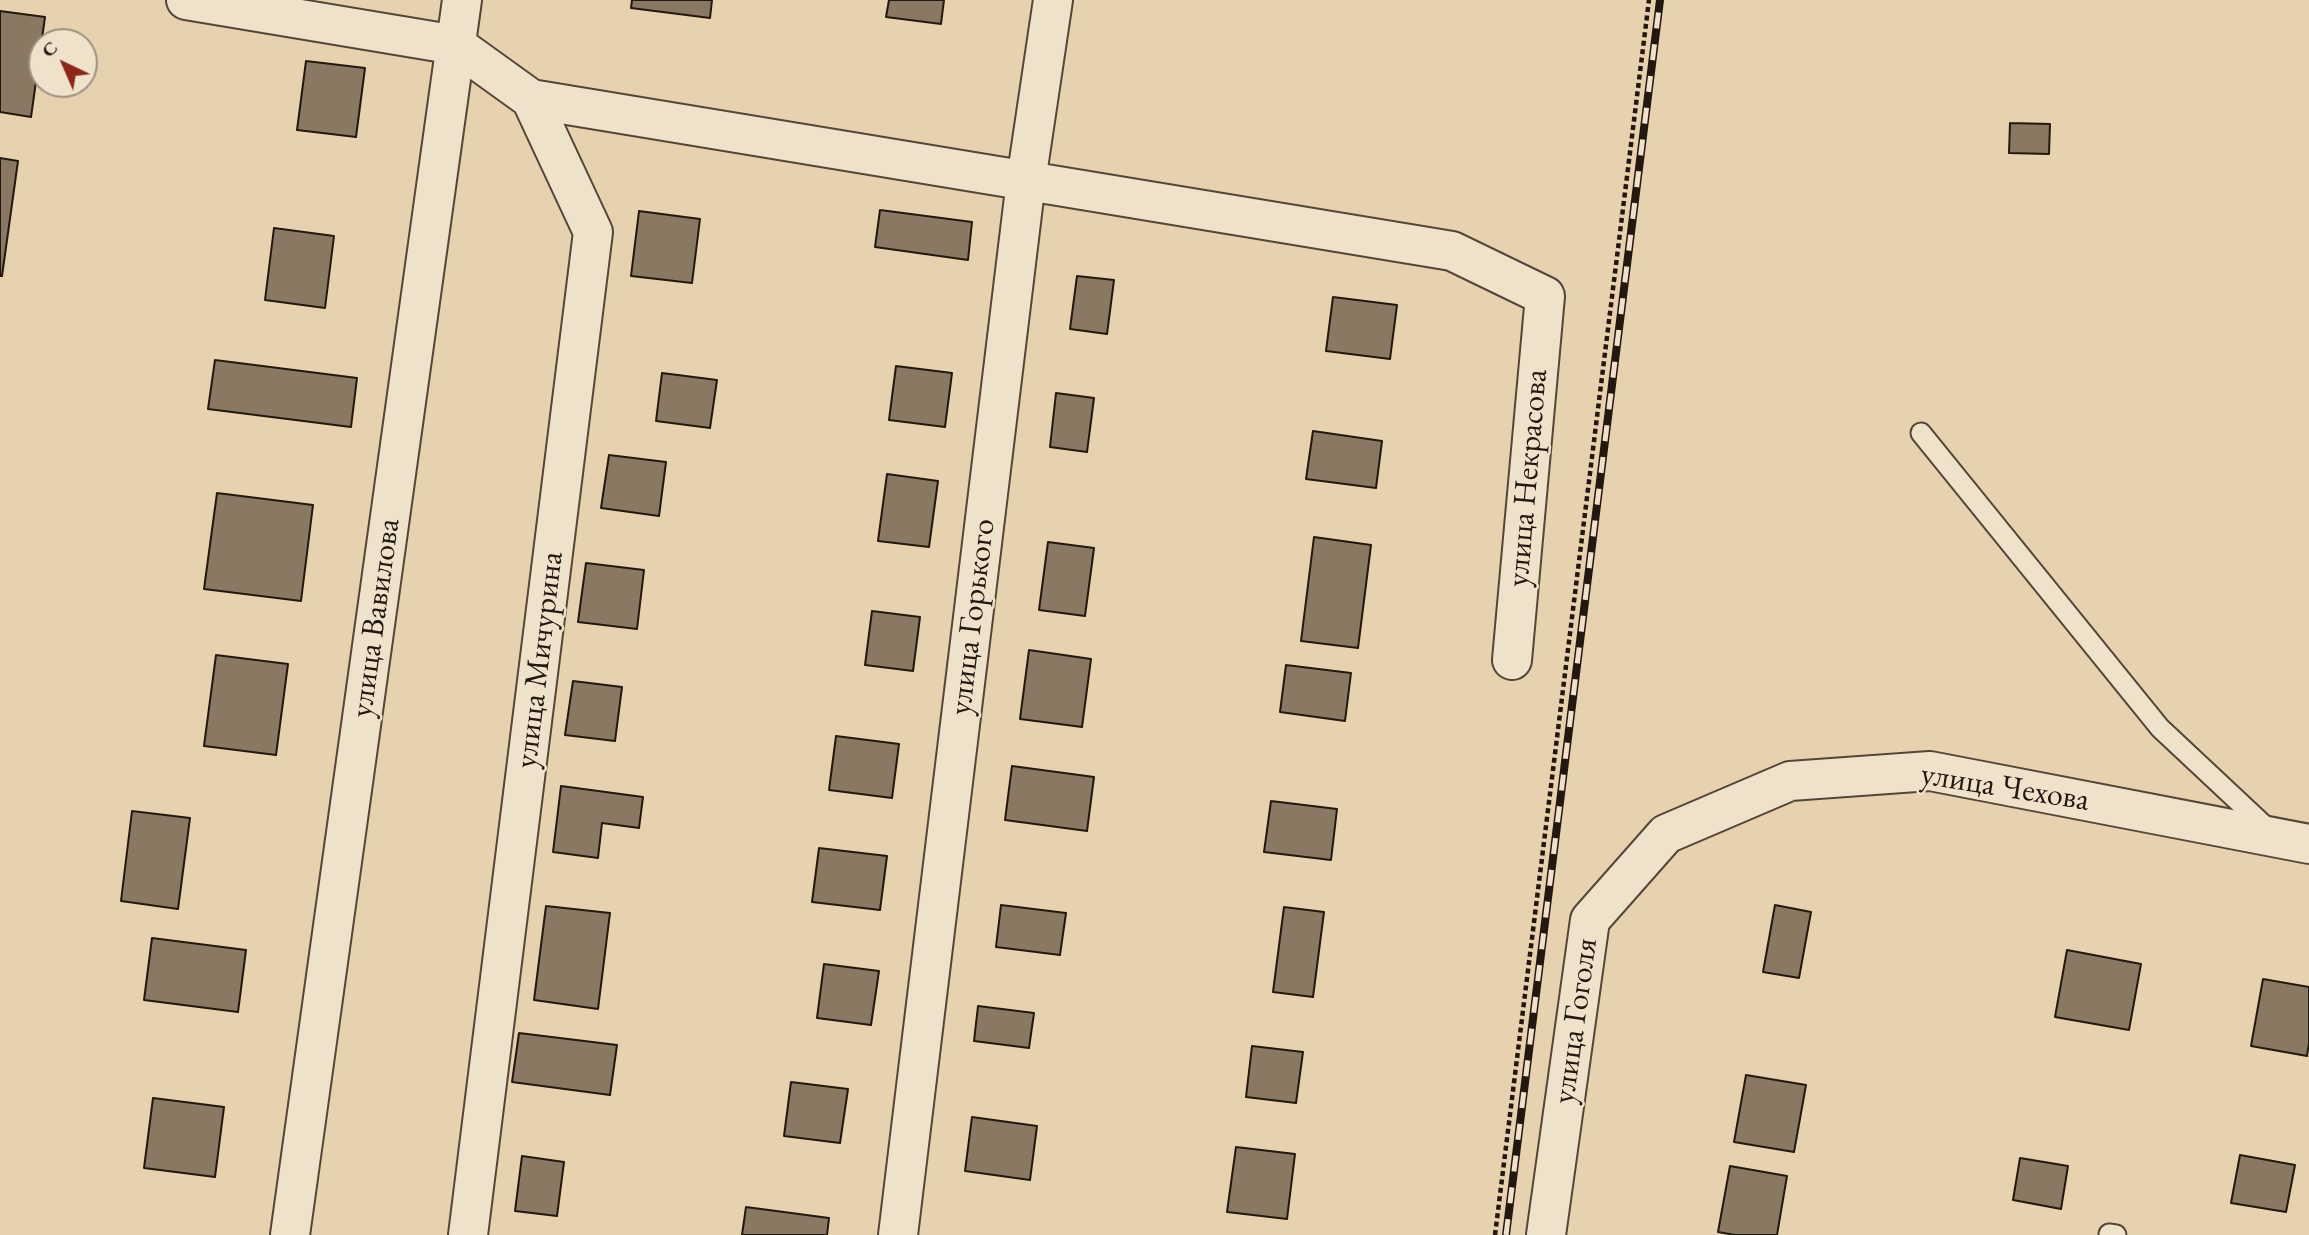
<!DOCTYPE html>
<meta charset="utf-8">
<style>
body{margin:0}
#map{position:relative;width:2309px;height:1235px;overflow:hidden;background:#e7d2af;font-family:"EB Garamond",serif}
canvas{display:block}
.north{position:absolute;left:28px;top:28px;width:70px;height:70px;box-sizing:border-box;background:#efe2cb;border:2px solid #9d9180;border-radius:50%;rotate:316deg;font-size:19px;font-weight:700;line-height:28px;text-align:center;color:#231810}
.north::after{content:'';display:block;margin:auto;width:24px;height:32px;background:#8f2418;clip-path:polygon(50% 0,100% 100%,50% 72%,0 100%)}
</style>
<div id="map">
<canvas width="2309" height="1235"></canvas>
<div class="north">С</div>
</div>
<script>
const c = document.querySelector('canvas').getContext('2d');
c.lineJoin = 'round';
function fillPath(path, color) { c.fillStyle = color; c.fill(path, 'evenodd'); }
const toPath = rows => new Path2D(rows.map(r => 'M' + r).join(''));
function strokePath(path, color, width, dash) { c.strokeStyle = color; c.lineWidth = width; c.lineCap = dash ? 'butt' : 'round'; c.setLineDash(dash || []); c.stroke(path); }
function write(font, color, halo, rows, align = 'center') {
  c.font = font + ' "EB Garamond",serif'; c.lineWidth = 5; c.setLineDash([]); c.textBaseline = 'middle'; c.strokeStyle = halo; c.fillStyle = color; for (const [text, x, y, turn = 0] of rows) {
    c.save(); c.translate(x, y); c.rotate((+turn || 0) * Math.PI / 180); c.textAlign = isNaN(turn) ? turn : align; if (halo) c.strokeText(text, 0, 0); c.fillText(text, 0, 0); c.restore();
  }
}
const building = toPath([
 [632,0,712,0,710,18,631,8,632,0],
 [889,0,944,0,941,24,886,17,889,0],
 [0,11,45,17,31,117,0,112,0,11],
 [306,61,365,68,356,137,297,130,306,61],
 [2010,123,2050,124,2049,154,2009,153,2010,123],
 [0,158,18,161,2,276,0,276,0,158],
 [880,210,972,222,968,260,875,247,880,210],
 [639,211,700,219,692,283,631,276,639,211],
 [274,228,334,236,325,308,265,300,274,228],
 [1077,276,1114,280,1107,334,1070,329,1077,276],
 [1333,297,1397,305,1390,359,1326,351,1333,297],
 [215,360,357,378,351,427,208,409,215,360],
 [896,366,952,373,945,427,889,420,896,366],
 [662,373,717,380,710,428,656,421,662,373],
 [1056,393,1094,398,1087,452,1050,447,1056,393],
 [1313,431,1382,441,1376,488,1306,479,1313,431],
 [609,455,666,462,659,516,601,508,609,455],
 [887,474,938,481,929,547,878,541,887,474],
 [217,493,313,505,301,601,204,589,217,493],
 [1314,537,1371,545,1358,648,1301,641,1314,537],
 [1048,542,1094,548,1085,616,1039,610,1048,542],
 [586,563,644,570,637,629,578,622,586,563],
 [872,611,920,617,913,671,865,665,872,611],
 [1029,650,1091,659,1082,727,1020,719,1029,650],
 [216,655,288,664,276,755,204,746,216,655],
 [1286,665,1351,673,1345,721,1280,712,1286,665],
 [573,681,622,687,615,741,565,735,573,681],
 [836,736,899,744,892,798,829,790,836,736],
 [1012,766,1094,777,1087,831,1005,820,1012,766],
 [561,786,643,797,639,828,602,823,598,858,553,852,561,786],
 [1271,801,1337,809,1331,860,1264,852,1271,801],
 [132,811,190,818,178,909,121,901,132,811],
 [819,848,887,856,880,910,812,902,819,848],
 [1001,905,1066,913,1060,955,996,947,1001,905],
 [1775,905,1811,912,1799,978,1763,972,1775,905],
 [546,906,610,913,598,1009,534,1000,546,906],
 [1284,907,1324,912,1313,997,1273,992,1284,907],
 [152,938,246,950,238,1012,144,1000,152,938],
 [2067,950,2141,964,2129,1030,2055,1017,2067,950],
 [824,964,879,971,871,1025,817,1018,824,964],
 [2263,979,2309,987,2309,1043,2307,1056,2251,1046,2263,979],
 [978,1006,1034,1013,1029,1048,974,1041,978,1006],
 [519,1033,617,1045,610,1095,512,1082,519,1033],
 [1252,1046,1303,1052,1296,1103,1246,1097,1252,1046],
 [1746,1075,1806,1085,1794,1152,1734,1142,1746,1075],
 [791,1082,848,1089,840,1143,784,1136,791,1082],
 [153,1098,224,1107,215,1177,144,1168,153,1098],
 [972,1117,1037,1126,1030,1180,965,1171,972,1117],
 [1236,1147,1295,1154,1287,1219,1227,1212,1236,1147],
 [2240,1155,2295,1165,2286,1212,2231,1203,2240,1155],
 [522,1156,564,1162,557,1216,515,1211,522,1156],
 [2020,1158,2068,1166,2061,1209,2013,1200,2020,1158],
 [1730,1166,1787,1176,1777,1235,1735,1235,1718,1232,1730,1166],
 [746,1207,829,1218,827,1235,742,1235,746,1207]
]);
const path = toPath([
 [1495,1235,1649,0]
]);
const service = toPath([
 [1921,433,2160,728,2270,831],
 [2109,1234,2116,1235]
]);
const minor = toPath([
 [186,0,456,45,531,99,1452,251,1545,296,1512,660],
 [290,1235,462,0],
 [468,1235,593,232,531,99],
 [898,1235,1026,181,1053,0],
 [1546,1235,1590,920,1666,834,1790,781,1930,771,2309,844]
]);
const rail = toPath([
 [1506,1235,1660,0]
]);
const streetNames = [
 ["улица Некрасова",1528,478,-85],
 ["улица Горького",973,617,-83],
 ["улица Вавилова",376,618,-82],
 ["улица Мичурина",540,660,-83],
 ["улица Чехова",2005,788,9],
 ["улица Гоголя",1576,1021,-82]
];
fillPath(building, '#897963');
strokePath(building, '#231810', 2);
strokePath(service, '#544638', 23);
strokePath(minor, '#544638', 42);
strokePath(path, '#231810', 4.5, [5, 3.5]);
strokePath(service, '#efe2cb', 19);
strokePath(minor, '#efe2cb', 38);
strokePath(rail, '#231810', 8);
strokePath(rail, '#efe2cb', 5, [16]);
write('32px', '#231810', '#efe2cb', streetNames);
</script>
